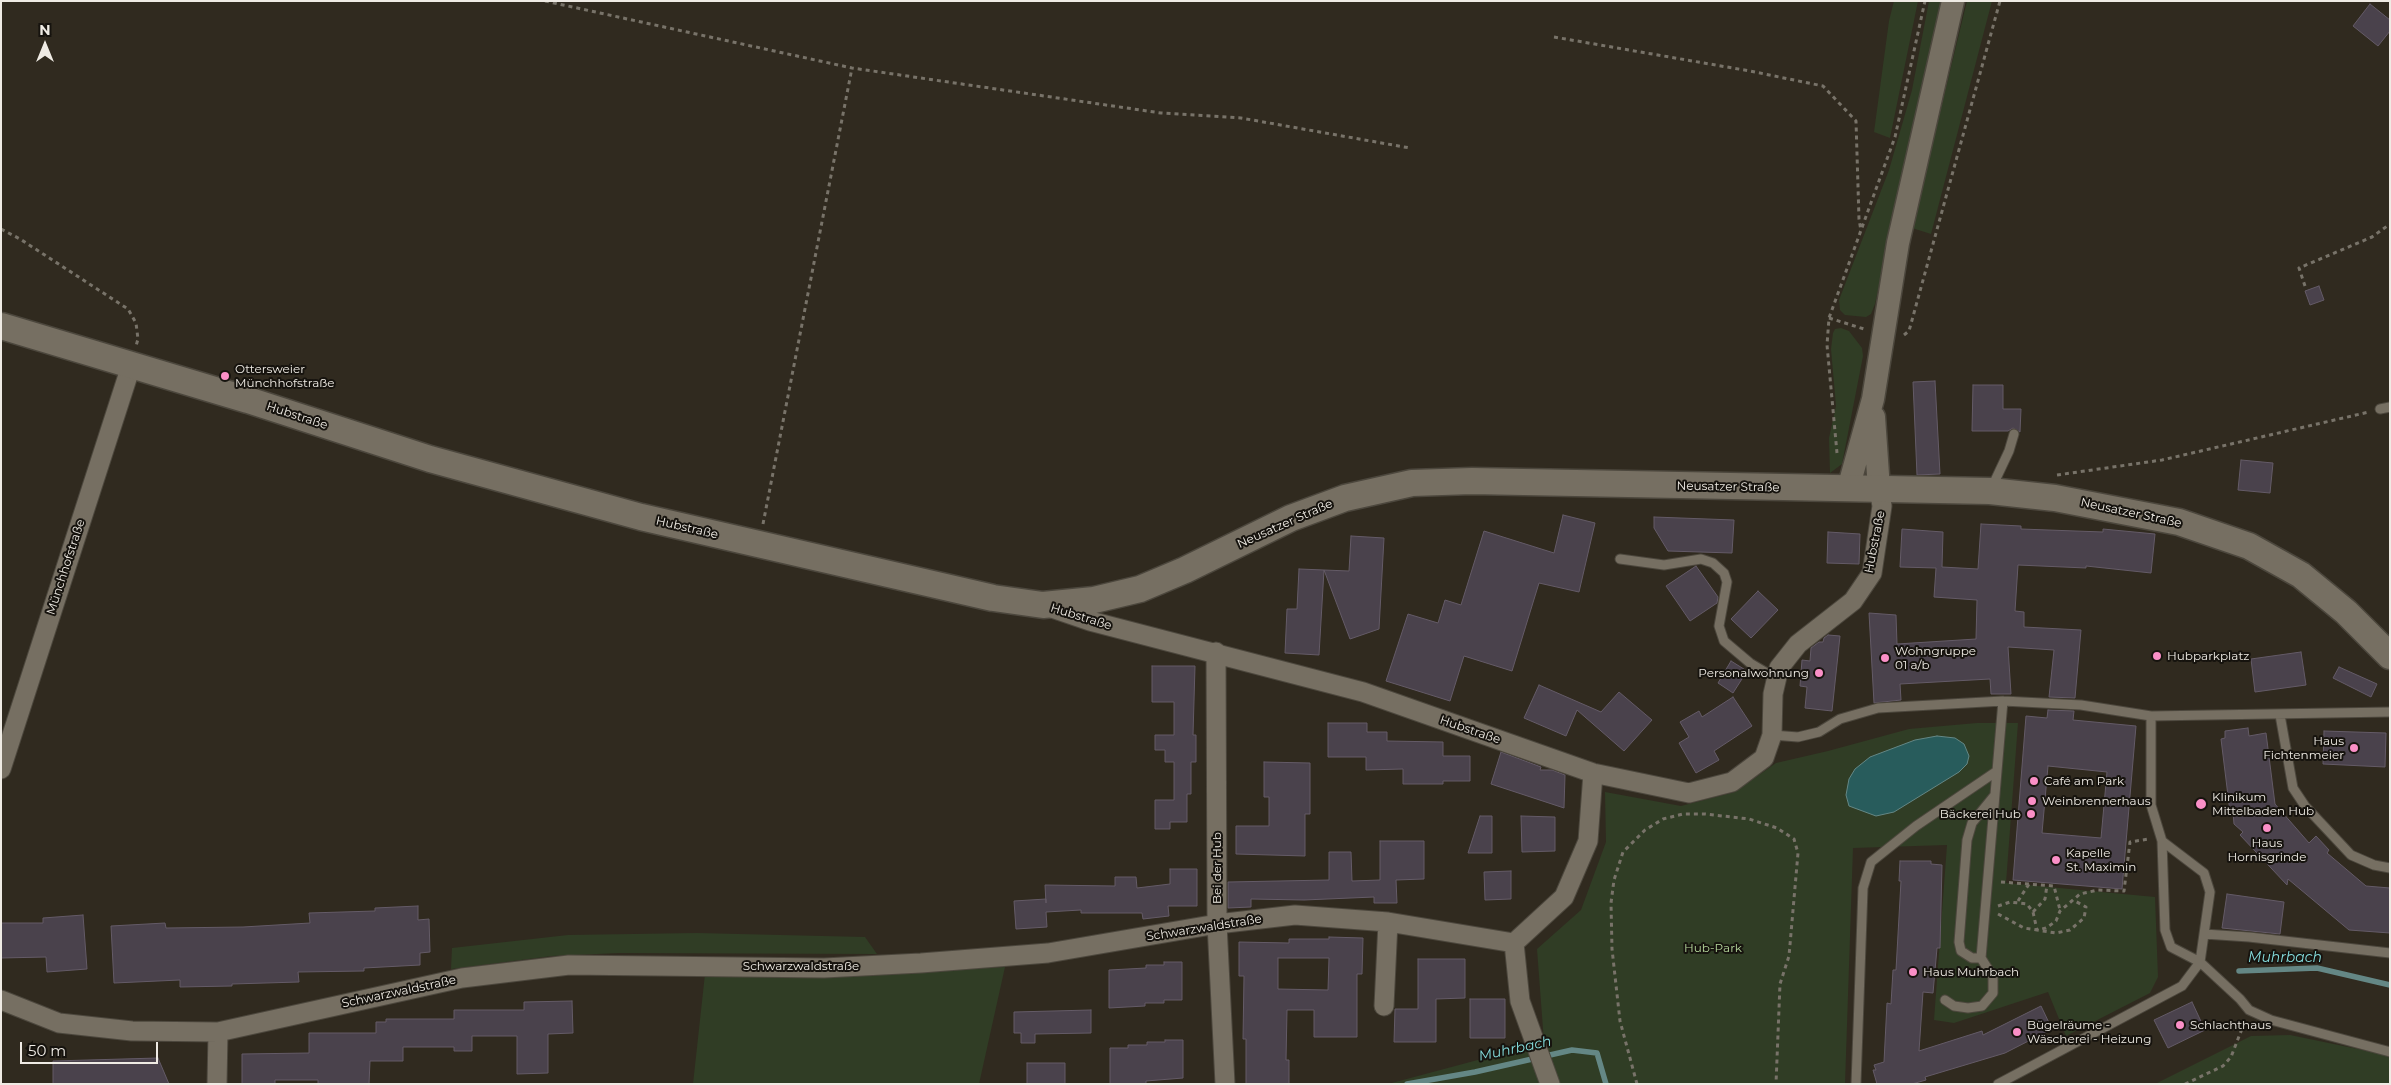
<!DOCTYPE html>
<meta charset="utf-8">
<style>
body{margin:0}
#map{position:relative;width:2391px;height:1085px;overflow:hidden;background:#302a1f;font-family:Montserrat,sans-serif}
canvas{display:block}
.frame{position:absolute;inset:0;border:2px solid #efebe4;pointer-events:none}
.north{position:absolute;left:20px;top:20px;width:50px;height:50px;-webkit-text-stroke:4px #16130e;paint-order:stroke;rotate:0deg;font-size:14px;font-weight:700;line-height:20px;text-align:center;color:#efebe4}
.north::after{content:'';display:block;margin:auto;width:18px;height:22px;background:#efebe4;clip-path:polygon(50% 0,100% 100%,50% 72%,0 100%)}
.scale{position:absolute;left:20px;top:1042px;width:138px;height:22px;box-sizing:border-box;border:2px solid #efebe4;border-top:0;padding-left:6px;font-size:15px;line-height:18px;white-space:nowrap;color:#efebe4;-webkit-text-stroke:4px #16130e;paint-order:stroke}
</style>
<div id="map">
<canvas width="2391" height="1085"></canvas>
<div class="frame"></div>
<div class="north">N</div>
<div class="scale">50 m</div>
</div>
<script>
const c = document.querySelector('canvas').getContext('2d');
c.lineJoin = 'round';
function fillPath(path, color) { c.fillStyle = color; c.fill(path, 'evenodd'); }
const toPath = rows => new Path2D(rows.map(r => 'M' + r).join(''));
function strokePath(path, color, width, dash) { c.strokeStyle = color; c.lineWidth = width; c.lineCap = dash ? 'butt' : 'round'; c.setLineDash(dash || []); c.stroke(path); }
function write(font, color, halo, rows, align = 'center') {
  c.font = font + ' Montserrat,sans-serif'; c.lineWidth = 4; c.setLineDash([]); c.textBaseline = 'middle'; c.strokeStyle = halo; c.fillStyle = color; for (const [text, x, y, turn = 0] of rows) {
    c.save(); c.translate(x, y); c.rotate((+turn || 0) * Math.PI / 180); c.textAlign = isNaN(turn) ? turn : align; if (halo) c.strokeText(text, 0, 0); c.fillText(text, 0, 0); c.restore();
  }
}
const green = toPath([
 [1894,1,1918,1,1890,138,1874,132,1889,21],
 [1929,1,1942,1,1875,304,1871,314,1866,317,1845,315,1840,310,1839,300,1889,170,1912,90],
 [1967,1,1992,1,1931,234,1912,228],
 [1841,328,1849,331,1862,348,1863,356,1842,464,1830,473,1829,438,1836,406,1831,349,1833,333,1835,329],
 [1977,723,2018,723,2006,883,2155,897,2158,977,2150,993,2066,1036,2048,992,1954,1023,1934,1020,1947,845,1853,848,1845,1084,1557,1084,1544,1042,1537,949,1581,910,1606,842,1605,792,1681,806,1735,792,1776,763,1828,751,1909,729],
 [697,933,865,937,877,954,619,953,552,956,451,969,452,948,568,935],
 [1005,967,979,1084,693,1084,705,974,815,977],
 [2290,1035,2382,1054,2390,1058,2390,1084,2155,1084,2251,1036],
 [1530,1046,1545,1084,1388,1084]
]);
const water = toPath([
 [1937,736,1955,738,1964,744,1969,756,1967,764,1959,772,1894,812,1876,816,1849,806,1846,795,1849,779,1855,769,1870,757,1915,740,1937,736]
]);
const stream = toPath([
 [2239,971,2317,968,2390,985],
 [1407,1084,1475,1072,1572,1050,1597,1053,1606,1084]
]);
const building = toPath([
 [2370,4,2390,20,2390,31,2378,46,2353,26,2370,4],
 [2319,286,2324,300,2310,305,2305,291,2319,286],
 [1935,381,1940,474,1917,475,1913,382,1935,381],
 [1973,385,2003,385,2003,409,2021,409,2020,432,2013,428,2008,431,1972,431,1973,385],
 [2241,460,2273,463,2270,493,2238,490,2241,460],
 [1563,515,1595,523,1579,592,1539,583,1512,671,1464,656,1450,701,1386,681,1408,614,1438,623,1445,600,1461,605,1484,531,1554,553,1563,515],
 [1654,517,1734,520,1732,553,1668,551,1654,528,1654,517],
 [1981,524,2021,526,2021,529,2103,532,2103,529,2155,534,2151,573,2086,566,2086,568,2018,565,2015,611,2024,612,2024,627,2081,630,2075,698,2049,697,2054,650,2008,647,2011,694,1991,694,1990,679,1900,684,1901,700,1874,703,1869,613,1896,615,1897,644,1976,639,1977,600,1934,597,1936,568,1900,567,1902,529,1943,532,1942,567,1978,569,1981,524],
 [1828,532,1860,534,1859,564,1827,563,1828,532],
 [1351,536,1384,538,1379,629,1350,639,1324,570,1349,571,1351,536],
 [1696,566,1718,597,1717,603,1690,621,1666,586,1696,566],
 [1299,569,1324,570,1319,655,1285,653,1287,609,1297,609,1299,569],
 [1758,591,1778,610,1751,638,1731,619,1758,591],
 [1828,635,1840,636,1832,711,1805,708,1807,687,1800,686,1802,660,1810,661,1811,648,1819,642,1823,642,1824,638,1828,635],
 [2301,652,2306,685,2255,692,2251,659,2301,652],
 [1731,661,1747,671,1733,693,1718,683,1731,661],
 [1152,666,1195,666,1193,735,1196,735,1196,762,1191,762,1191,794,1187,794,1187,822,1170,822,1170,829,1155,829,1155,800,1174,800,1174,762,1165,762,1165,750,1155,750,1155,735,1174,735,1174,702,1152,702,1152,666],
 [2339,667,2377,684,2371,697,2333,678,2339,667],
 [1539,685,1601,712,1619,692,1652,720,1624,751,1577,710,1566,736,1524,718,1539,685],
 [1733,697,1752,726,1714,751,1719,760,1696,773,1679,743,1689,737,1680,722,1699,711,1702,717,1733,697],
 [2048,710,2074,711,2073,720,2136,726,2122,889,2013,880,2026,716,2047,718,2048,710],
 [2048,766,2107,772,2101,838,2042,833,2048,766],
 [1328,723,1367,723,1367,732,1387,732,1387,741,1443,742,1443,756,1470,756,1470,781,1443,781,1443,784,1403,784,1403,769,1366,770,1366,757,1328,757,1328,723],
 [2248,728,2249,736,2266,733,2275,804,2309,843,2316,836,2329,850,2327,853,2366,886,2390,888,2390,933,2349,930,2288,879,2287,885,2240,835,2243,832,2234,824,2233,812,2230,812,2221,739,2225,738,2225,731,2248,728],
 [2324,731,2386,733,2385,767,2323,764,2324,731],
 [1501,752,1541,767,1540,770,1552,770,1565,775,1564,808,1491,784,1501,752],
 [1264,762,1310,763,1310,814,1305,814,1305,856,1236,854,1236,826,1269,826,1269,797,1264,797,1264,762],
 [1480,816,1492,816,1492,853,1468,853,1480,816],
 [1521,816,1555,817,1555,851,1522,852,1521,816],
 [1380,841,1424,841,1424,879,1396,880,1397,903,1374,903,1374,897,1304,900,1251,899,1251,907,1228,908,1228,882,1329,880,1329,852,1351,852,1352,881,1380,880,1380,841],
 [1900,861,1931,861,1931,864,1942,865,1940,948,1937,948,1933,993,1923,992,1919,1051,1982,1031,1983,1035,2041,1006,2052,1029,2005,1053,1925,1077,1926,1080,1912,1084,1877,1084,1873,1070,1876,1070,1874,1065,1884,1062,1887,1003,1891,1004,1893,970,1896,970,1901,881,1899,881,1900,861],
 [1170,869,1197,869,1197,906,1168,906,1169,916,1143,919,1142,913,1081,913,1081,910,1046,912,1047,927,1016,929,1014,901,1046,899,1046,903,1045,885,1115,886,1115,877,1136,877,1137,888,1170,884,1170,869],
 [1511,871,1511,899,1485,900,1484,872,1511,871],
 [2227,894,2284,902,2280,934,2222,928,2227,894],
 [418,906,418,920,429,919,430,952,420,953,420,965,364,968,364,971,298,972,299,982,232,984,232,986,180,987,180,980,114,983,111,926,165,923,166,928,243,927,310,923,309,913,375,911,375,908,418,906],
 [83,915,87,969,47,972,46,957,1,958,1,923,43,923,43,918,83,915],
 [1329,937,1363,938,1362,974,1357,974,1357,1037,1314,1037,1314,1010,1287,1010,1286,1060,1289,1060,1289,1084,1246,1084,1246,1039,1243,1039,1244,976,1239,976,1239,942,1289,943,1289,939,1329,939,1329,937],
 [1278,958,1329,958,1328,990,1278,989,1278,958],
 [1418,959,1465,959,1465,998,1436,999,1436,1042,1394,1042,1395,1009,1418,1009,1418,959],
 [1164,962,1182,962,1182,1000,1164,1000,1164,1003,1145,1003,1145,1006,1109,1008,1109,970,1146,968,1146,965,1164,965,1164,962],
 [1470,999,1505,999,1505,1038,1470,1038,1470,999],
 [572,1001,573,1033,548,1034,548,1073,517,1074,517,1036,472,1036,472,1051,454,1051,454,1047,403,1047,403,1061,370,1061,369,1084,318,1084,318,1080,275,1080,275,1084,242,1084,242,1054,309,1053,309,1033,376,1033,376,1022,386,1022,386,1019,454,1019,454,1010,524,1010,524,1002,572,1001],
 [2192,1002,2205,1030,2168,1048,2154,1020,2192,1002],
 [1091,1010,1091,1033,1035,1034,1035,1043,1021,1043,1021,1033,1014,1033,1014,1012,1091,1010],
 [1165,1040,1183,1040,1183,1078,1146,1081,1146,1084,1110,1084,1110,1048,1128,1048,1128,1045,1147,1045,1147,1042,1165,1042,1165,1040],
 [158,1058,169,1084,53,1084,53,1061,158,1058],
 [1027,1063,1065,1063,1065,1084,1027,1084,1027,1063]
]);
const path = toPath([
 [545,1,852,68,1161,113,1241,118,1410,148],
 [1554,37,1750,71,1823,86,1856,121,1859,219,1861,231],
 [1,229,20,239,128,309,136,323,138,339,136,346],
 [2305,286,2299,268,2372,237,2390,224],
 [1829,318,1864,329],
 [1904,335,1909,331,2000,1],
 [1837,453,1827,345,1829,318,1895,137,1925,1],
 [2057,475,2162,460,2369,412],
 [763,524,852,68],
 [2001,882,2054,886,2060,910],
 [2018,901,2029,884],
 [1998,906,2010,902,2027,904,2033,912,2037,930,2056,933,2070,930,2084,918,2086,907,2075,901],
 [2033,912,2045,899,2047,885],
 [1998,914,2024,928,2037,930,2046,928,2056,921,2060,911,2080,894,2098,890,2124,891,2130,842,2149,839],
 [1637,1084,1620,1021,1612,949,1611,903,1614,880,1623,852,1645,830,1663,819,1683,814,1705,814,1749,819,1777,828,1794,839,1798,853,1789,956,1780,984,1776,1084],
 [2185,1084,2223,1066,2231,1057,2245,1021]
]);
const service = toPath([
 [2380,409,2390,407],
 [1992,487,2009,451,2014,434],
 [1620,559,1664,565,1701,559,1713,563,1724,573,1727,582,1719,626,1724,641,1750,663,1777,679],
 [2280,715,2293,788,2305,806,2351,855,2374,865,2390,868],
 [2151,716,2151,805,2162,841,2165,930,2171,947,2200,962,2240,999,2249,1010,2271,1020,2390,1052],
 [1772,735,1798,737,1819,732,1840,719,1878,708,2003,701,2081,705,2151,716,2390,712],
 [2204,934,2249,937,2390,953],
 [1981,958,1972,958,1961,951,1959,942,1967,840,1972,823,1994,796],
 [1945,1000,1954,1006,1968,1008,1982,1006,1993,993,1993,977,1981,958,1997,771],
 [1856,1084,1863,888,1871,862,1916,826,1997,771,2003,701],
 [1998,1084,2182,986,2200,962,2210,892,2204,873,2162,841]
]);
const minor = toPath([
 [1049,607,1090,621,1363,692,1593,773,1689,793,1732,782,1764,758,1772,735,1773,694,1779,668,1798,644,1853,601,1872,573,1882,506,1879,489],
 [1216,652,1217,924,1225,1084],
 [1,769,131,366],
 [1514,943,1564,897,1588,841,1593,773],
 [1514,943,1520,1001,1550,1084],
 [1,1000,59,1023,132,1031,218,1032,462,978,569,965,824,968,921,963,1048,953,1217,924,1295,915,1388,922,1514,943],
 [1384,1006,1388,922],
 [217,1084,218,1032]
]);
const tertiary = toPath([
 [1874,417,1879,489],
 [1848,489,1873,399,1898,243,1953,1]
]);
const secondary = toPath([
 [1,326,248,400,430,459,641,517,993,598,1043,605,1094,600,1140,589,1185,570,1291,518,1345,498,1412,483,1472,481,1990,491,2055,498,2179,522,2249,546,2301,575,2346,612,2390,656]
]);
const markers = [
 [225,376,5,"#fa8fc7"],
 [2157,656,5,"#fa8fc7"],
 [1885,658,5,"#fa8fc7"],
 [1819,673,5,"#fa8fc7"],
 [2354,748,5,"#fa8fc7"],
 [2034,781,5,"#fa8fc7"],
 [2032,801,5,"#fa8fc7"],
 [2201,804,6,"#fa8fc7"],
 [2031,814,5,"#fa8fc7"],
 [2267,828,5,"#fa8fc7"],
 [2056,860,5,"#fa8fc7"],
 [1913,972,5,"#fa8fc7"],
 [2180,1025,5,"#fa8fc7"],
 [2017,1032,5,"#fa8fc7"]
];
const poiNames = [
 ["Ottersweier",235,369],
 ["Münchhofstraße",235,383],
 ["Wohngruppe",1895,651],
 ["01 a/b",1895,665],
 ["Hubparkplatz",2167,656],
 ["Personalwohnung",1809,673,"right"],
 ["Haus",2344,741,"right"],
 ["Fichtenmeier",2344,755,"right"],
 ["Café am Park",2044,781],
 ["Klinikum",2212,797],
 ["Mittelbaden Hub",2212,811],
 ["Weinbrennerhaus",2042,801],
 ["Bäckerei Hub",2021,814,"right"],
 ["Haus",2267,843,"center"],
 ["Hornisgrinde",2267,857,"center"],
 ["Kapelle",2066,853],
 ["St. Maximin",2066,867],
 ["Haus Muhrbach",1923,972],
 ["Bügelräume -",2027,1025],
 ["Wäscherei - Heizung",2027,1039],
 ["Schlachthaus",2190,1025]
];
const streetNames = [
 ["Hubstraße",297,416,18],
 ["Neusatzer Straße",1728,487,1],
 ["Neusatzer Straße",2131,513,12],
 ["Neusatzer Straße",1285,524,-24],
 ["Hubstraße",687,528,13],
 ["Hubstraße",1875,542,-79],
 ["Münchhofstraße",66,567,-72],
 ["Hubstraße",1081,617,17],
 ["Hubstraße",1470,730,19],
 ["Bei der Hub",1217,868,-90],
 ["Schwarzwaldstraße",1204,928,-9],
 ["Schwarzwaldstraße",801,966],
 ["Schwarzwaldstraße",399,992,-12]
];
const parkNames = [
 ["Hub-Park",1713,948]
];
const waterNames = [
 ["Muhrbach",2285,958],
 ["Muhrbach",1515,1049,-12]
];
fillPath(green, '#303d25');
fillPath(water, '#285c5c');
strokePath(water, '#648785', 1);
strokePath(stream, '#648785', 5.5);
fillPath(building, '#4a424c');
strokePath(building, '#645b67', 1);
strokePath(service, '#4c473d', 11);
strokePath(minor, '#4c473d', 21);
strokePath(tertiary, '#4c473d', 25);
strokePath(secondary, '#4c473d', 29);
strokePath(path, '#787369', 3, [4, 4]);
strokePath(service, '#766f62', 9);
strokePath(minor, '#766f62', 19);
strokePath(tertiary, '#766f62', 22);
strokePath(secondary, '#766f62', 26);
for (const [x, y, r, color] of markers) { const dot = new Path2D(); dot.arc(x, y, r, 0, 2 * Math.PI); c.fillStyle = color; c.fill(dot); strokePath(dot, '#16130e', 2); }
write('12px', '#efebe4', '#16130e', poiNames, 'left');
write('12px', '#efebe4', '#16130e', streetNames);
write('12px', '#b5d69c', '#16130e', parkNames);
write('italic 14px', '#85dddd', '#16130e', waterNames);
</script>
